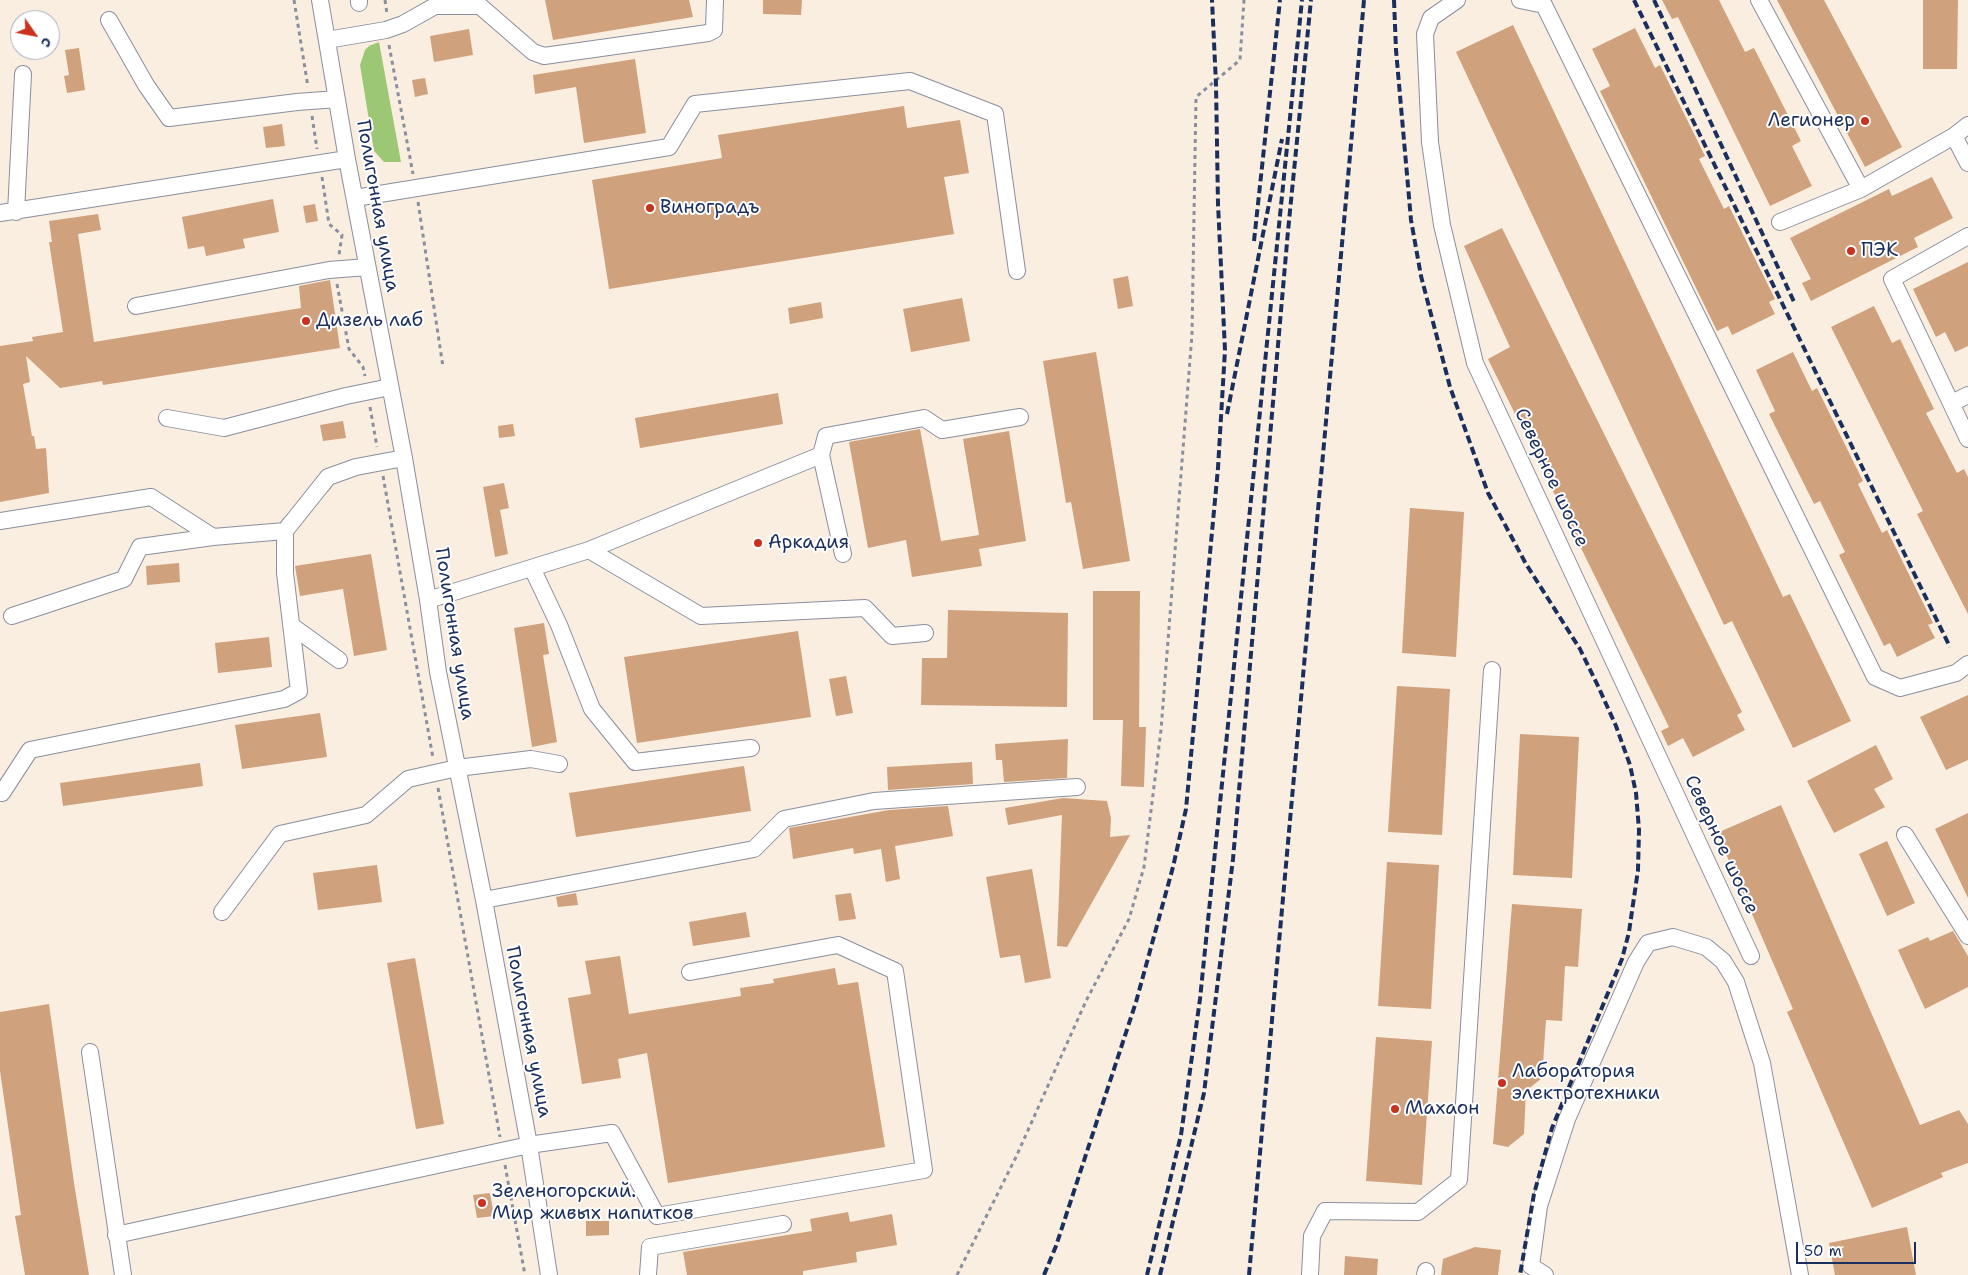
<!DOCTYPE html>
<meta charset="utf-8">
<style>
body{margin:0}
#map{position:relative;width:1968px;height:1275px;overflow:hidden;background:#faeee0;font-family:"Shantell Sans",sans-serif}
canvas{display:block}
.north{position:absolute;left:10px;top:10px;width:50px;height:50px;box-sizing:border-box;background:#fff;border:1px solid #a4acbf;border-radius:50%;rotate:123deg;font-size:14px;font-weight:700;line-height:20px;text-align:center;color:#1b2f5e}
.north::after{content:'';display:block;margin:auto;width:18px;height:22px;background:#c8321e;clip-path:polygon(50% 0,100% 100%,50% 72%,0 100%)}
.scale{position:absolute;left:1796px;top:1242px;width:120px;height:22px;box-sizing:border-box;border:2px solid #1b2f5e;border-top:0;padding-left:6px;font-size:15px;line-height:18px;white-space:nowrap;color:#1b2f5e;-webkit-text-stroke:4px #fff;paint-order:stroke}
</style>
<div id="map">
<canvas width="1968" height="1275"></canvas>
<div class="north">С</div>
<div class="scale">50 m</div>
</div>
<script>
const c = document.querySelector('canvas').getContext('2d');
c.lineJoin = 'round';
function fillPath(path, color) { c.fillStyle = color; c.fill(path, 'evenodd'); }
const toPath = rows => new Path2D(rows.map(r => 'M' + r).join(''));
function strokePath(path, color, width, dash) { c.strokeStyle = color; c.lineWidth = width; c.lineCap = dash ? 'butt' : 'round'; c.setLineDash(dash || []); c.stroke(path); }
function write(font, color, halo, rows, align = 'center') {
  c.font = font + ' "Shantell Sans",sans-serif'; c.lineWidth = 4; c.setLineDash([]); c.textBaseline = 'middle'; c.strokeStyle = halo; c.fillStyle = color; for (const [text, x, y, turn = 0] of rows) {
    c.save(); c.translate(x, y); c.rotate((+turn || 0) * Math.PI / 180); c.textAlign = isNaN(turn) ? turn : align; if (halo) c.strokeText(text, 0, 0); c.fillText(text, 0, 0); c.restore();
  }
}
const green = toPath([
 [379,42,401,162,384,162,374,151,360,65,365,50,369,46]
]);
const building = toPath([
 [545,0,689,0,693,17,553,40],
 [763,0,802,0,801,15,763,14],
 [1662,0,1719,0,1745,52,1754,48,1801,141,1792,146,1812,186,1770,206,1678,17,1672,19],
 [1777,0,1824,0,1902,147,1865,167],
 [1923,0,1958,0,1957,69,1923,69],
 [1513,25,1783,597,1790,594,1851,721,1793,748,1732,621,1724,625,1456,52],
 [1635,28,1655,68,1660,65,1705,156,1699,159,1724,209,1729,206,1775,299,1769,302,1775,314,1732,335,1728,326,1717,331,1600,91,1610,86,1592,49],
 [469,29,473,55,434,62,430,36],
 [79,48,85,90,67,93,64,76,69,75,65,50],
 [635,59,646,133,584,143,576,87,535,94,533,75],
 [425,78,428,94,415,97,412,80],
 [904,106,907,128,960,120,969,173,944,177,954,234,609,289,592,180,722,158,718,135],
 [282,124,285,146,266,148,263,127],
 [1932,177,1953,218,1914,238,1918,247,1811,301,1802,283,1811,279,1790,238,1889,189,1892,196],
 [273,199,279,232,243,239,245,248,206,256,204,246,188,249,182,217],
 [315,204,318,221,306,223,303,206],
 [98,214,101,230,78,234,94,342,301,308,299,286,330,280,340,348,103,385,102,381,60,388,26,356,30,382,23,384,32,436,34,436,36,449,46,448,49,493,0,502,0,346,33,341,32,337,63,332,49,242,52,242,49,221],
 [1502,228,1742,712,1737,715,1745,730,1693,757,1683,738,1668,746,1661,731,1669,727,1488,359,1510,347,1464,246],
 [1968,262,1968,346,1955,352,1945,332,1936,337,1913,289],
 [1128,276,1133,306,1118,309,1113,279],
 [962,298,970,341,911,352,903,309],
 [821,302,823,318,790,324,788,308],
 [1874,306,1892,343,1900,339,1934,409,1926,413,1957,473,1964,469,1968,477,1968,614,1917,514,1923,511,1831,327],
 [1096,352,1130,561,1083,569,1071,502,1066,503,1043,361],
 [1793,352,1812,391,1817,388,1863,481,1858,484,1882,533,1887,530,1933,623,1928,625,1935,638,1897,657,1890,643,1884,646,1839,555,1845,552,1820,501,1814,504,1769,414,1775,411,1756,370],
 [778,393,783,424,640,448,635,418],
 [343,421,346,438,323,441,320,425],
 [513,424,515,436,499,438,498,426],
 [920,429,941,541,979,535,963,439,1009,431,1026,541,979,549,982,566,912,577,906,540,868,548,849,442],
 [504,483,509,508,500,510,508,554,495,557,483,487],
 [1410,508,1464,512,1456,657,1402,653],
 [371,554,387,650,354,656,343,589,300,596,295,566],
 [179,563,180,582,147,585,146,566],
 [1093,591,1140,591,1139,727,1146,727,1144,787,1121,786,1123,720,1093,720],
 [948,610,1068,613,1067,707,921,705,922,658,947,658],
 [544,623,549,654,543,655,557,742,532,747,514,628],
 [798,631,811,717,637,743,624,657],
 [269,637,272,667,218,673,215,643],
 [846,676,853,713,836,716,829,679],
 [1397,686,1450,689,1442,835,1388,832],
 [1968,695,1968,760,1946,770,1920,717],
 [320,713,327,757,242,769,235,725],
 [1520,734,1579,737,1572,878,1513,875],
 [1068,739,1067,778,1004,782,1002,760,996,760,995,744],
 [1876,745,1893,779,1874,789,1885,807,1834,833,1807,781],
 [972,762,973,784,888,790,887,767],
 [200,763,203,786,63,806,60,783],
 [744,766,751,811,576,837,569,793],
 [1063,798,1107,801,1111,818,1110,837,1130,835,1067,947,1057,946,1062,815,1008,825,1005,808],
 [1781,805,1920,1125,1959,1110,1968,1124,1968,1163,1941,1173,1943,1177,1872,1208,1787,1012,1793,1009,1717,833],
 [948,806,953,836,895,846,900,879,886,882,881,849,854,854,853,848,793,859,789,828,889,810],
 [1968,813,1968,898,1935,829],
 [1887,841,1915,903,1887,916,1859,854],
 [1387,862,1439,865,1431,1009,1378,1006],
 [377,865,382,902,318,910,313,873],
 [1032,869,1051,978,1025,983,1020,955,1000,958,986,877],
 [576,893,578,905,558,907,556,897],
 [851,893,856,919,839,921,835,895],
 [1512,904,1582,909,1578,967,1565,966,1562,1021,1546,1020,1542,1078,1526,1091,1524,1134,1508,1147,1493,1144],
 [746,912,750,937,693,946,689,922],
 [1953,931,1968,956,1968,987,1925,1009,1898,950,1928,937,1930,941],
 [620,956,629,1014,741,996,740,988,774,983,773,979,835,968,838,985,858,982,885,1147,668,1183,647,1053,618,1059,621,1078,582,1084,568,998,591,994,585,961],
 [415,958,444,1124,416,1129,387,963],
 [49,1004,74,1183,89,1275,25,1275,15,1216,21,1215,0,1071,0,1012],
 [1376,1037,1432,1041,1422,1185,1366,1181],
 [490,1193,494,1216,477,1218,473,1195],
 [848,1212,850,1222,892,1214,897,1245,856,1252,857,1262,803,1271,803,1275,687,1275,683,1252,812,1231,810,1219],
 [586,1221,609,1221,609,1235,586,1236],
 [1907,1227,1916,1275,1835,1275,1829,1243],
 [1475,1247,1501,1250,1498,1275,1441,1275,1443,1259],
 [1345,1256,1378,1259,1377,1275,1344,1275]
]);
const path = toPath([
 [294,0,308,87],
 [385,0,387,14],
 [389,45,413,174],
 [312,116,317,149],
 [322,177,329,224,342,235,339,255],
 [418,202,443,367],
 [337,284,349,349,363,367,365,376],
 [370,407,377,447],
 [383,476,433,758],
 [438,788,500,1137],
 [505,1165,525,1275],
 [957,1275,1016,1157,1086,1001,1129,919,1144,867,1161,730,1192,334,1196,97,1240,60,1244,0]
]);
const minor = toPath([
 [320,0,347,159,404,458,428,600,438,672,484,900,529,1145,549,1275],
 [359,0,359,3],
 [1457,0,1431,18,1425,34,1430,142,1442,225,1475,363,1751,956],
 [1520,0,1544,5,1875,677,1900,688,1956,673,1968,664],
 [1759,0,1861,189,1954,136],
 [109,20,146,85,169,118,297,102,337,99],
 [327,40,386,30,403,24,435,6,480,6,533,52,544,56,708,33,714,30,715,0],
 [1968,125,1954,136,1968,163],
 [355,198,669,147,695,104,910,81,995,114,1017,271],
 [16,212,23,74],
 [0,213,347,159],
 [1780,222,1861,189],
 [1968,236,1892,279,1968,439],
 [136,306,329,270,367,267],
 [1952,403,1968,395],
 [167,418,224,428,346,396,390,387],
 [821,455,843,554],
 [322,485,328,477,356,467,404,458],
 [0,521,151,497,213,537,285,531,291,523],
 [589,550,701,616,865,608,892,636,925,633],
 [532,568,559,625,592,709,635,762,751,748],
 [428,600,589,550,821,455,826,436,924,418,942,430,1020,417],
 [12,616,124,579,140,547,213,537],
 [292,626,339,660],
 [2,793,30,750,284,699,299,691,285,573,285,531,328,477],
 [1905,835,1968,936],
 [484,900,754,849,784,819,874,801,1077,787],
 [222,912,280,834,366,815,408,779,457,768,531,759,559,764],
 [90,1052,123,1275],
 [116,1235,529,1145,612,1133,657,1216,924,1170,895,971,838,945,690,972],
 [648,1275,650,1247,783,1224],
 [1310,1275,1312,1236,1325,1211,1418,1212,1459,1180,1492,670],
 [1425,1275,1426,1271],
 [1545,1275,1531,1266,1539,1206,1567,1119,1636,962,1648,943,1673,937,1706,947,1723,961,1736,982,1762,1063,1800,1275]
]);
const rail = toPath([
 [1394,0,1396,50,1411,220,1421,276,1450,387,1488,493,1526,564,1580,649,1598,686,1616,726,1630,765,1636,793,1639,830,1638,870,1629,932,1622,959,1552,1128,1534,1194,1520,1275],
 [1634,0,1950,647],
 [1654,0,1795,304],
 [1254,241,1280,0],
 [1227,414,1282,139],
 [1044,1275,1056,1246,1136,1002,1173,867,1186,809,1218,468,1225,350,1218,204,1216,84,1212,0],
 [1147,1275,1181,1135,1200,999,1302,0],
 [1160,1275,1204,1093,1233,859,1288,231,1311,0],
 [1249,1275,1364,0]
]);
const markers = [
 [1865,121,5,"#c8321e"],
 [650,208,5,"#c8321e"],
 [1851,251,5,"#c8321e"],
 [306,321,5,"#c8321e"],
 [758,543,5,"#c8321e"],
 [1502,1083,5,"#c8321e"],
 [1395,1109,5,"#c8321e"],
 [482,1203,5,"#c8321e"]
];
const poiNames = [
 ["Легионер",1855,121,"right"],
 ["Виноградъ",660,208],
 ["ПЭК",1861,251],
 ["Дизель лаб",316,321],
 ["Аркадия",768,543],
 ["Лаборатория",1512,1072],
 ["электротехники",1512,1094],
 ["Махаон",1405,1109],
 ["Зеленогорский.",492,1192],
 ["Мир живых напитков",492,1214]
];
const streetNames = [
 ["Полигонная улица",377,206,80],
 ["Северное шоссе",1551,478,65],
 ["Полигонная улица",454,634,81],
 ["Северное шоссе",1721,845,65],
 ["Полигонная улица",528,1032,79]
];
fillPath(green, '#9cc774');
fillPath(building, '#cfa17d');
strokePath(minor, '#8a8e9f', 18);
strokePath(path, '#8a8e9f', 3, [4, 4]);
strokePath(minor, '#fff', 16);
strokePath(rail, '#1b2f5e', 4, [8, 4]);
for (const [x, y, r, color] of markers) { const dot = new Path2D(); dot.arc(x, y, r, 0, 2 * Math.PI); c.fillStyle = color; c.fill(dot); strokePath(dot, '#fff', 2); }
write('19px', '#1b2f5e', '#fff', poiNames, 'left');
write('19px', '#1b2f5e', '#fff', streetNames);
</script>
